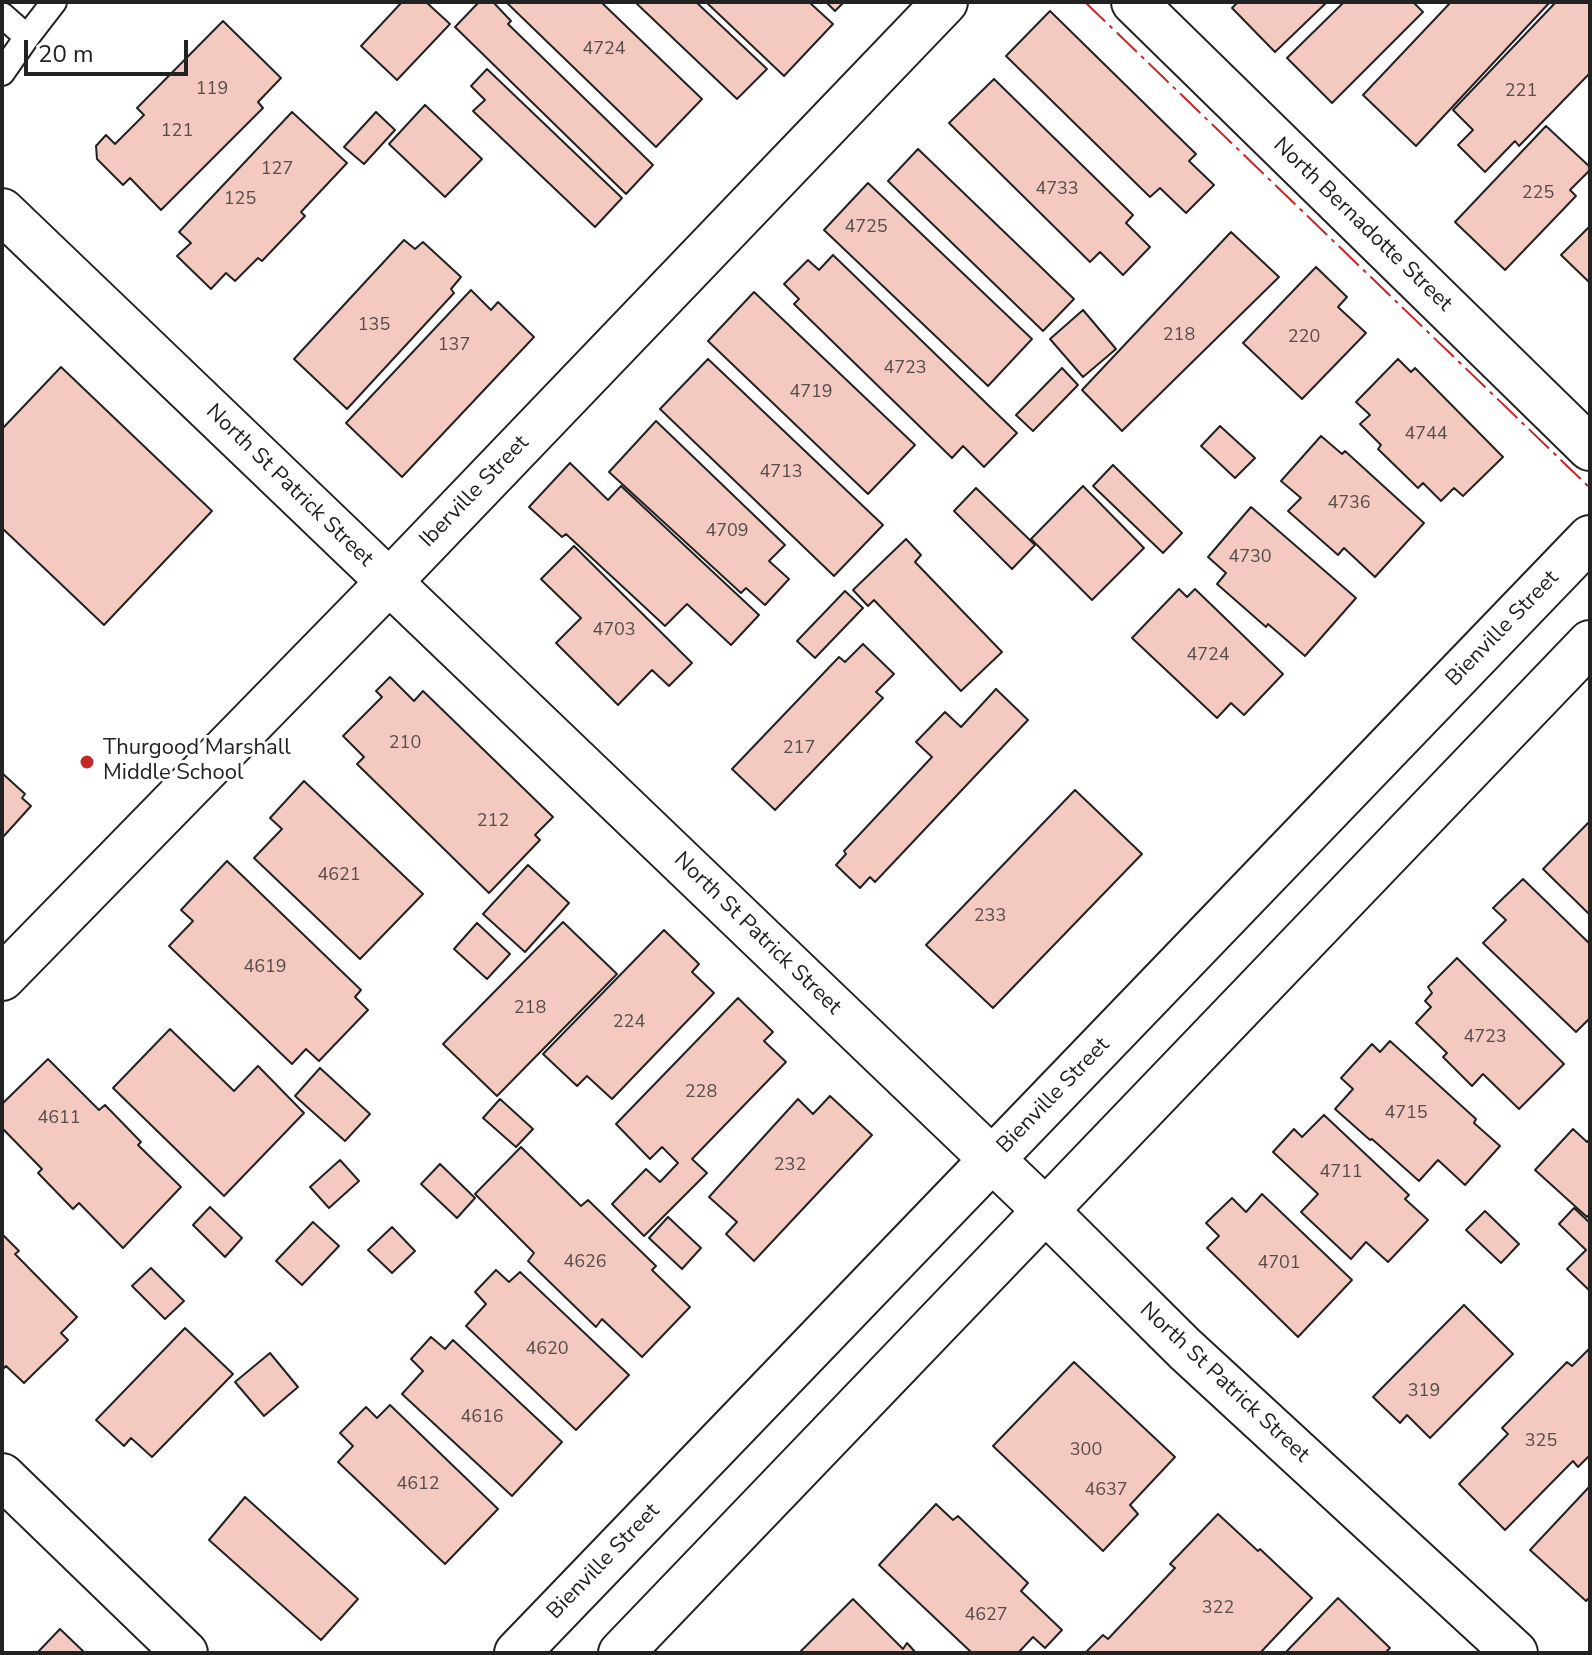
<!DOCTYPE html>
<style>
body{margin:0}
#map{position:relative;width:1592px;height:1655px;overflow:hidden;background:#fff;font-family:"Nunito Sans",sans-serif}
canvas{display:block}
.frame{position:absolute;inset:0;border:4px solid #222;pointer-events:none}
.scale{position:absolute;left:24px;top:40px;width:164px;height:36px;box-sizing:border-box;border:4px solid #222;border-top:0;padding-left:10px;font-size:24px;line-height:28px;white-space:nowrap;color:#222;-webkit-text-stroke:6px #fff;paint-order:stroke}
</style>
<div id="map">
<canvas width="1592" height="1655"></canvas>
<div class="frame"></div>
<div class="scale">20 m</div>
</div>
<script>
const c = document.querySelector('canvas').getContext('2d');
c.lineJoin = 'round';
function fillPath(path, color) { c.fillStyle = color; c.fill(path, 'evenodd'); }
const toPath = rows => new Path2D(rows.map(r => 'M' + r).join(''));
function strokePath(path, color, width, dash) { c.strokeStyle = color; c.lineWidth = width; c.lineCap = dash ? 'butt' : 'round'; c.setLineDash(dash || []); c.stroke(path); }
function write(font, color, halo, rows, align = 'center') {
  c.font = font + ' "Nunito Sans",sans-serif'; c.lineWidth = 6; c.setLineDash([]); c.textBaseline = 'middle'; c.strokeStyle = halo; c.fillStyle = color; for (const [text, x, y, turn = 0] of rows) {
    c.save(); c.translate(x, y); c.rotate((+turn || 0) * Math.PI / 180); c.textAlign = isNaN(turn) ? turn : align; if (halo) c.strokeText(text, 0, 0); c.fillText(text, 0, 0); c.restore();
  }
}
const building = toPath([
 [402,2,426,2,450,24,397,80,361,46,402,2],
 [479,2,493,2,511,21,508,24,653,165,626,194,455,27,479,2],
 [506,2,601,2,702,99,656,147,506,2],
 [635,2,696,2,767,69,737,99,635,2],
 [706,2,809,2,833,24,784,76,706,2],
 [826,2,844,2,835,11,826,2],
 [1238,2,1327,2,1275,52,1232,8,1238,2],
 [1344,2,1413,2,1423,12,1332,103,1287,58,1344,2],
 [1451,2,1550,2,1416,146,1363,95,1451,2],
 [1556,2,1590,2,1590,73,1519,146,1515,141,1485,172,1458,145,1473,130,1453,110,1556,2],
 [1050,11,1196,154,1189,161,1214,185,1186,213,1160,188,1150,197,1006,56,1050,11],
 [223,21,281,78,258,102,263,108,161,210,130,178,123,185,97,159,96,146,106,135,115,144,144,115,137,108,223,21],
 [487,69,622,198,595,227,473,111,485,100,471,86,487,69],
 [994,79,1133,215,1126,223,1150,247,1123,275,1100,252,1090,262,949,123,994,79],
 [425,105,482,159,445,197,389,144,425,105],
 [292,112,347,163,301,212,305,216,262,261,258,258,235,281,226,273,211,289,177,256,191,243,179,232,292,112],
 [376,112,395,130,364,164,344,147,376,112],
 [1546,126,1590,167,1590,170,1570,190,1576,196,1505,270,1455,222,1546,126],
 [918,149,1074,299,1043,331,888,181,918,149],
 [868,183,1032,339,988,386,824,230,868,183],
 [1590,226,1590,283,1561,255,1590,226],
 [1231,232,1279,277,1122,431,1082,390,1231,232],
 [404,240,415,249,423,242,461,277,451,289,454,293,347,409,294,359,404,240],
 [833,255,1017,433,984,467,963,446,952,458,794,304,799,299,784,284,808,260,819,270,833,255],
 [1316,267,1347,297,1338,307,1366,333,1302,399,1243,343,1316,267],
 [471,290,491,310,498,302,534,337,402,477,346,423,471,290],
 [754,292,915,445,868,494,708,341,754,292],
 [1083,310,1116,349,1083,377,1050,339,1083,310],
 [708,359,883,525,834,576,660,409,708,359],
 [1398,359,1411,372,1415,368,1503,457,1463,496,1454,488,1441,501,1423,483,1418,488,1378,449,1381,445,1360,424,1370,415,1356,402,1398,359],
 [61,367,212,511,104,625,2,528,2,429,61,367],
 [1062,368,1078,385,1033,431,1016,415,1062,368],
 [656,421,785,545,769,561,789,579,765,605,746,588,741,593,609,472,656,421],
 [1220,426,1255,458,1235,478,1201,446,1220,426],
 [1321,436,1342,454,1345,451,1424,523,1375,577,1344,548,1338,555,1288,511,1301,498,1281,481,1321,436],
 [570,463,608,500,621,486,759,615,731,645,687,604,665,626,566,534,562,537,529,507,570,463],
 [1113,465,1182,533,1163,553,1093,486,1113,465],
 [1083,486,1144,548,1092,600,1031,539,1083,486],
 [976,488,1035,545,1012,569,954,511,976,488],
 [1251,507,1356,598,1305,656,1268,624,1266,627,1217,584,1226,573,1208,557,1251,507],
 [906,539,921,555,915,562,1002,652,961,691,874,600,868,606,853,590,906,539],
 [574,546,692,663,669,686,652,670,618,705,556,643,581,618,541,579,574,546],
 [1179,589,1187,597,1195,589,1283,674,1244,715,1231,703,1217,718,1132,638,1179,589],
 [845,591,863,608,815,658,797,641,845,591],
 [863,644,894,674,876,692,883,698,775,810,732,769,839,657,845,662,863,644],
 [390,677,414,701,423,691,553,817,535,835,540,840,489,893,357,764,364,757,343,736,382,697,376,691,390,677],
 [996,689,1028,720,875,882,870,877,860,888,836,865,846,854,844,851,932,757,916,742,945,712,961,727,996,689],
 [2,773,25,794,22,798,31,806,3,837,2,773],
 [304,781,423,894,360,959,254,858,282,829,270,818,304,781],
 [1075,790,1142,854,993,1008,926,945,1075,790],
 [1590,821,1590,911,1588,913,1543,869,1590,821],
 [227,861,361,990,355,997,368,1010,319,1061,306,1049,292,1064,169,946,193,921,181,910,227,861],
 [528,865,569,903,525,952,483,914,528,865],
 [1523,879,1590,944,1590,1018,1576,1032,1483,943,1506,920,1493,908,1523,879],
 [563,922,617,974,497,1096,443,1044,563,922],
 [477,923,510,954,487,979,454,949,477,923],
 [664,930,699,964,692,972,714,993,612,1099,587,1076,577,1086,543,1054,664,930],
 [1457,958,1564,1064,1519,1109,1483,1074,1472,1086,1443,1057,1447,1053,1416,1023,1431,1007,1425,1001,1432,993,1428,987,1457,958],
 [738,998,773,1032,764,1041,786,1062,692,1159,707,1173,644,1236,612,1204,646,1169,660,1182,678,1163,662,1147,650,1159,616,1124,738,998],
 [170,1029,234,1091,258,1066,304,1113,224,1196,113,1088,170,1029],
 [1390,1041,1476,1119,1474,1123,1500,1146,1465,1185,1438,1160,1419,1181,1372,1139,1370,1140,1335,1109,1353,1089,1341,1078,1372,1044,1380,1052,1390,1041],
 [48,1059,99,1110,105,1105,141,1142,138,1145,181,1187,123,1248,79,1203,73,1209,38,1173,42,1169,2,1128,2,1104,48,1059],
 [320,1068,370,1114,345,1141,295,1096,320,1068],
 [830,1096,872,1135,754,1261,726,1234,737,1222,709,1197,798,1099,813,1114,830,1096],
 [500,1099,533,1129,516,1147,483,1118,500,1099],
 [1324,1115,1409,1195,1405,1199,1428,1220,1388,1262,1366,1242,1351,1259,1301,1212,1318,1194,1273,1152,1294,1129,1302,1137,1324,1115],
 [1573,1129,1587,1142,1590,1139,1590,1214,1587,1217,1535,1170,1573,1129],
 [521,1147,581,1206,588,1200,656,1266,652,1270,690,1307,642,1357,602,1319,596,1327,528,1261,534,1253,475,1194,521,1147],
 [340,1160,359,1181,329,1208,310,1187,340,1160],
 [440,1164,475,1198,457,1218,421,1184,440,1164],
 [1262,1194,1352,1280,1298,1337,1207,1248,1219,1236,1206,1223,1232,1198,1246,1212,1262,1194],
 [210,1207,242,1238,225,1257,193,1225,210,1207],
 [1574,1208,1590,1223,1590,1291,1567,1269,1586,1250,1559,1224,1574,1208],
 [1485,1211,1519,1244,1501,1263,1466,1230,1485,1211],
 [668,1217,701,1248,682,1269,649,1238,668,1217],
 [313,1222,339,1246,302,1285,276,1261,313,1222],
 [392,1227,415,1251,392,1273,368,1250,392,1227],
 [2,1234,19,1251,15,1254,77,1317,61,1333,68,1340,24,1383,6,1366,2,1370,2,1234],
 [151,1268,184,1301,165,1319,132,1286,151,1268],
 [496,1270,509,1282,520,1272,629,1375,576,1430,466,1326,486,1304,475,1292,496,1270],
 [1464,1305,1513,1354,1430,1438,1407,1415,1400,1423,1373,1397,1464,1305],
 [185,1328,233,1374,152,1457,131,1438,124,1446,96,1420,185,1328],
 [431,1337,445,1349,453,1340,562,1442,512,1496,402,1394,423,1371,411,1359,431,1337],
 [1590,1348,1590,1455,1578,1467,1573,1461,1505,1530,1459,1484,1508,1434,1502,1428,1567,1362,1572,1366,1590,1348],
 [270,1353,298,1387,264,1416,235,1382,270,1353],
 [1074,1362,1175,1457,1130,1505,1138,1514,1103,1551,993,1446,1074,1362],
 [390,1405,498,1509,445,1564,338,1462,353,1446,340,1433,366,1407,377,1418,390,1405],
 [1590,1486,1590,1597,1586,1601,1530,1550,1590,1486],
 [245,1497,358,1599,321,1640,209,1540,245,1497],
 [936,1504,953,1520,958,1516,1028,1583,1021,1591,1062,1630,1045,1648,1033,1637,1018,1653,972,1653,879,1565,936,1504],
 [1218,1514,1258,1551,1260,1549,1312,1598,1260,1653,1085,1653,1103,1635,1108,1639,1175,1568,1170,1564,1218,1514],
 [1338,1598,1390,1648,1385,1653,1285,1653,1338,1598],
 [853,1599,903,1649,907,1643,916,1653,799,1653,853,1599],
 [60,1629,85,1653,37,1653,60,1629]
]);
const lane = toPath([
 [2,15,27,37,2,73],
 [27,37,54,2]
]);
const street = toPath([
 [1134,2,1590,448],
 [2,211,1046,1211,1185,1349,1515,1653],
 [2,978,389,582,945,2],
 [2,1476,185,1653]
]);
const secondary = toPath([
 [517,1653,1590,538],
 [621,1653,1590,643]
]);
const power = toPath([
 [1085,2,1590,488]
]);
const markers = [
 [87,762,8,"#c62828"]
];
const numberNames = [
 ["4724",604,50],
 ["119",212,90],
 ["221",1521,92],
 ["121",177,132],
 ["127",277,170],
 ["4733",1057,190],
 ["225",1538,194],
 ["125",240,200],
 ["4725",866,228],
 ["135",374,326],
 ["218",1179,336],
 ["220",1304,338],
 ["137",454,346],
 ["4723",905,369],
 ["4719",811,393],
 ["4744",1426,435],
 ["4713",781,473],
 ["4736",1349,504],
 ["4709",727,532],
 ["4730",1250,558],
 ["4703",614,631],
 ["4724",1208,656],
 ["210",405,744],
 ["217",799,749],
 ["212",493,822],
 ["4621",339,876],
 ["233",990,917],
 ["4619",265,968],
 ["218",530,1009],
 ["224",629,1023],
 ["4723",1485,1038],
 ["228",701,1093],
 ["4715",1406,1114],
 ["4611",59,1119],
 ["232",790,1166],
 ["4711",1341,1173],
 ["4626",585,1263],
 ["4701",1279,1264],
 ["4620",547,1350],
 ["319",1424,1392],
 ["4616",482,1418],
 ["325",1541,1442],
 ["300",1086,1451],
 ["4612",418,1485],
 ["4637",1106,1491],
 ["322",1218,1609],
 ["4627",986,1616]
];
const streetNames = [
 ["North Bernadotte Street",1362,225,44],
 ["North St Patrick Street",289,486,44],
 ["Iberville Street",475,492,-46],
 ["Bienville Street",1503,629,-46],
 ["North St Patrick Street",757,934,44],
 ["Bienville Street",1054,1096,-46],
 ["North St Patrick Street",1224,1383,43],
 ["Bienville Street",604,1562,-46]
];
const poiNames = [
 ["Thurgood Marshall",103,749],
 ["Middle School",103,774]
];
fillPath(building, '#f3c9c0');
strokePath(building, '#222', 2);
strokePath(lane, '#222', 28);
strokePath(street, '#222', 48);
strokePath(secondary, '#222', 48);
strokePath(lane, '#fff', 24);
strokePath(street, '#fff', 44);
strokePath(secondary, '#fff', 44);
strokePath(power, '#c62828', 2, [28, 6, 4, 6]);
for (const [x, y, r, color] of markers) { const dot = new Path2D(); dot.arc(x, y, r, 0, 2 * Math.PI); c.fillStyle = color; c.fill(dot); strokePath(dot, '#fff', 3); }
write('18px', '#564c4a', null, numberNames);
write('22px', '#222', '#fff', streetNames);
write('22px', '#222', '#fff', poiNames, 'left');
</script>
